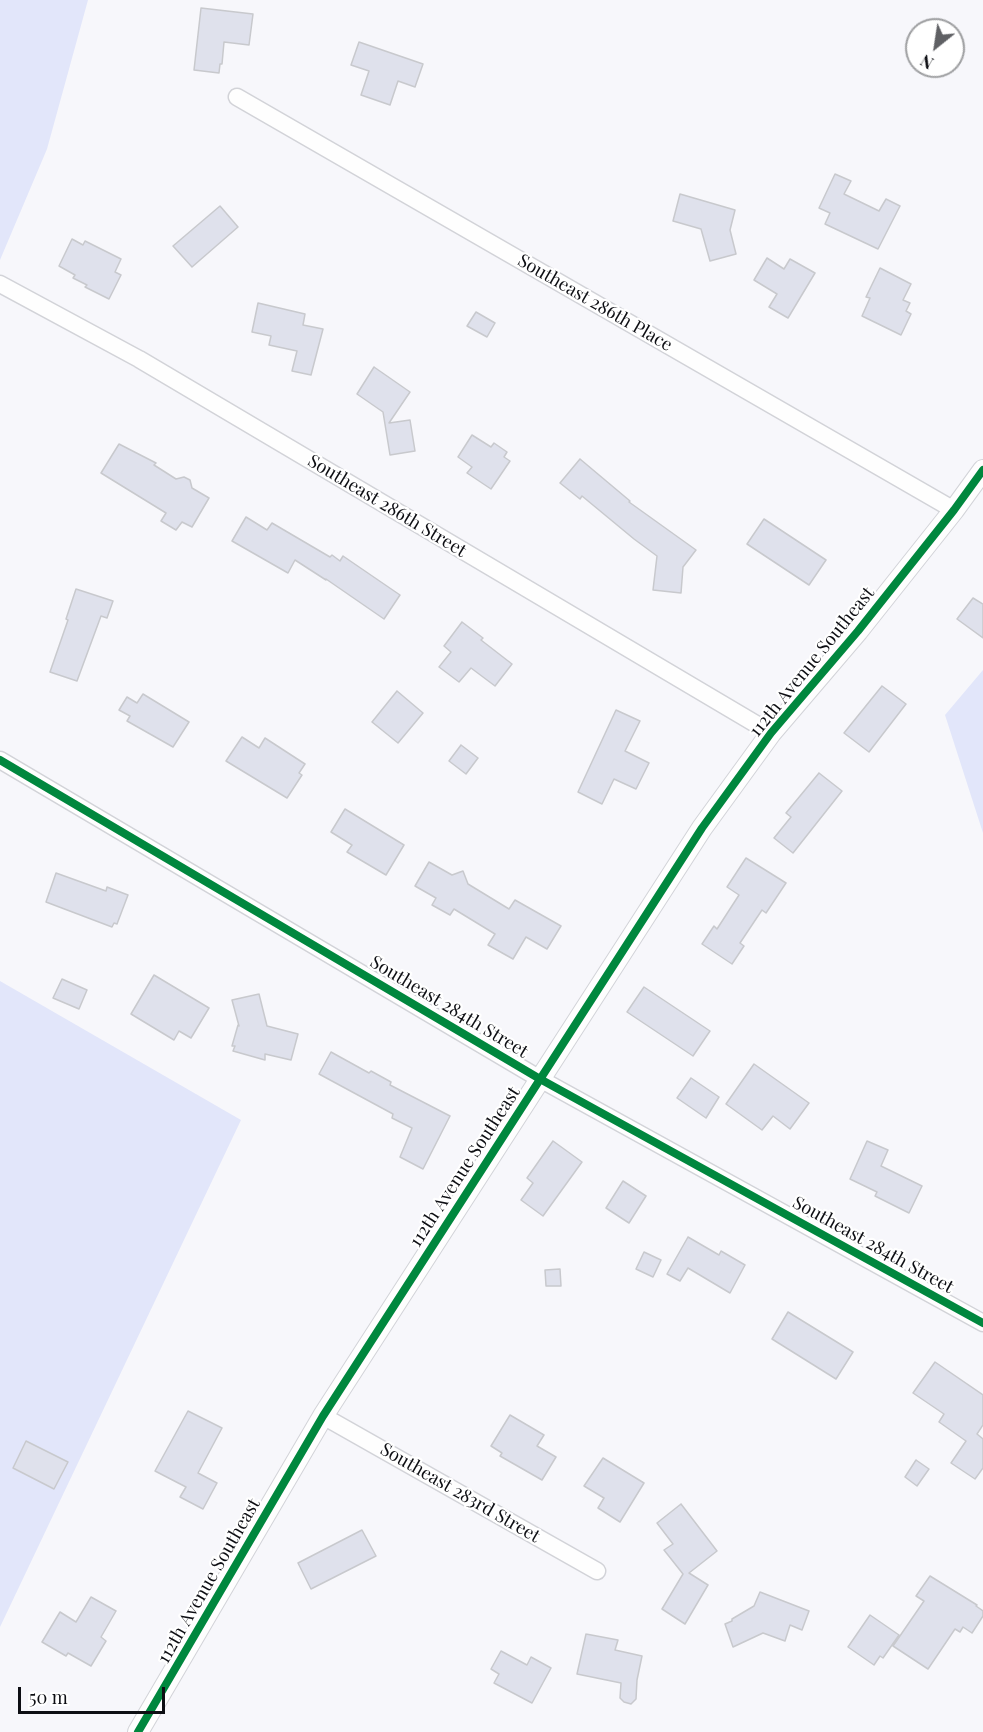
<!DOCTYPE html>
<style>
body{margin:0}
#map{position:relative;width:983px;height:1732px;overflow:hidden;background:#f7f7fb;font-family:"Playfair Display",serif}
canvas{display:block}
.north{position:absolute;left:905px;top:18px;width:60px;height:60px;box-sizing:border-box;background:#fff;border:2px solid #9e9fa1;border-radius:50%;rotate:210deg;font-size:16px;font-weight:700;line-height:24px;text-align:center;color:#0d0e13}
.north::after{content:'';display:block;margin:auto;width:21px;height:27px;background:#5f6064;clip-path:polygon(50% 0,100% 100%,50% 72%,0 100%)}
.scale{position:absolute;left:18px;top:1687px;width:147px;height:27px;box-sizing:border-box;border:3px solid #0d0e13;border-top:0;padding-left:8px;font-size:18px;line-height:21px;white-space:nowrap;color:#0d0e13;-webkit-text-stroke:4px #fff;paint-order:stroke}
</style>
<div id="map">
<canvas width="983" height="1732"></canvas>
<div class="north">N</div>
<div class="scale">50 m</div>
</div>
<script>
const c = document.querySelector('canvas').getContext('2d');
c.lineJoin = 'round';
function fillPath(path, color) { c.fillStyle = color; c.fill(path, 'evenodd'); }
const toPath = rows => new Path2D(rows.map(r => 'M' + r).join(''));
function strokePath(path, color, width, dash) { c.strokeStyle = color; c.lineWidth = width; c.lineCap = dash ? 'butt' : 'round'; c.setLineDash(dash || []); c.stroke(path); }
function write(font, color, halo, rows, align = 'center') {
  c.font = font + ' "Playfair Display",serif'; c.lineWidth = 4.5; c.setLineDash([]); c.textBaseline = 'middle'; c.strokeStyle = halo; c.fillStyle = color; for (const [text, x, y, turn = 0] of rows) {
    c.save(); c.translate(x, y); c.rotate((+turn || 0) * Math.PI / 180); c.textAlign = isNaN(turn) ? turn : align; if (halo) c.strokeText(text, 0, 0); c.fillText(text, 0, 0); c.restore();
  }
}
const green = toPath([
 [0,0,88,0,47,149,0,260],
 [983,670,983,833,945,715],
 [0,981,241,1120,0,1627]
]);
const building = toPath([
 [201,8,253,14,249,45,224,42,222,64,220,64,219,73,194,70,201,8],
 [359,42,423,64,415,87,398,81,390,105,361,95,369,71,351,65,359,42],
 [835,174,851,181,844,194,879,211,886,199,900,206,878,249,825,224,830,213,819,208,835,174],
 [680,194,735,210,730,230,736,254,710,261,701,229,673,221,680,194],
 [220,206,238,227,192,267,173,246,220,206],
 [72,239,83,245,85,241,121,259,115,272,121,275,109,299,85,287,87,285,73,278,75,275,59,266,72,239],
 [767,258,784,269,790,259,815,273,788,318,769,307,777,294,754,280,767,258],
 [880,268,911,284,903,300,910,303,906,311,911,314,901,335,862,316,870,298,866,297,880,268],
 [258,303,305,314,303,325,323,329,311,375,292,371,297,351,269,345,271,336,252,332,258,303],
 [476,312,495,323,487,337,467,326,476,312],
 [374,367,410,392,389,423,410,420,415,451,390,455,383,412,357,394,374,367],
 [472,435,491,447,494,443,507,452,504,457,510,461,491,489,467,473,472,467,458,457,472,435],
 [119,444,156,463,154,465,176,479,184,477,190,480,192,488,209,498,192,527,182,522,176,530,161,521,166,513,101,473,119,444],
 [580,459,630,501,629,502,696,550,683,567,681,593,653,590,657,556,634,539,582,496,580,499,560,483,580,459],
 [246,517,267,530,272,523,330,557,332,555,340,561,343,556,400,595,384,619,326,579,326,580,295,560,288,573,232,541,246,517],
 [764,519,826,560,809,585,747,544,764,519],
 [76,589,113,601,107,618,101,616,77,681,50,672,68,620,66,619,76,589],
 [973,598,983,604,983,638,957,619,973,598],
 [462,622,483,638,481,640,512,664,495,686,471,668,459,682,439,667,451,652,444,646,462,622],
 [882,686,906,704,869,752,844,733,882,686],
 [397,691,423,713,398,743,372,722,397,691],
 [143,694,189,722,173,747,127,721,130,716,119,710,127,697,137,703,143,694],
 [616,710,640,721,625,751,649,763,636,789,614,779,602,804,578,792,616,710],
 [242,737,259,748,265,738,305,764,299,773,302,775,287,798,226,761,242,737],
 [461,745,478,758,466,774,449,761,461,745],
 [819,773,842,791,793,853,774,838,791,817,786,813,819,773],
 [345,809,404,845,386,875,347,852,352,845,331,832,345,809],
 [746,858,786,883,766,913,762,910,740,943,744,946,732,964,702,944,714,926,717,929,739,895,727,887,746,858],
 [429,862,452,875,463,871,468,884,509,909,515,900,561,926,547,949,526,937,513,959,488,945,495,934,454,909,450,915,432,905,436,898,415,886,429,862],
 [56,873,106,891,107,887,128,895,117,924,114,923,112,927,46,902,56,873],
 [154,975,209,1008,191,1038,179,1031,174,1040,131,1014,154,975],
 [62,979,87,990,79,1009,53,998,62,979],
 [644,987,710,1031,693,1056,627,1012,644,987],
 [259,994,267,1026,298,1034,291,1060,265,1054,265,1060,233,1051,235,1046,232,1046,238,1025,239,1026,232,1000,259,994],
 [331,1052,369,1073,371,1071,391,1082,390,1085,450,1116,423,1169,400,1157,412,1128,392,1118,393,1114,319,1074,331,1052],
 [754,1064,809,1103,790,1129,773,1116,762,1130,726,1104,754,1064],
 [691,1078,719,1097,706,1118,677,1098,691,1078],
 [553,1141,582,1162,543,1216,521,1200,533,1183,527,1178,553,1141],
 [867,1141,888,1150,881,1166,922,1186,909,1213,875,1196,877,1192,850,1179,867,1141],
 [623,1181,646,1196,629,1223,606,1208,623,1181],
 [688,1237,719,1255,721,1251,745,1265,730,1293,688,1268,680,1281,667,1274,688,1237],
 [644,1252,661,1260,653,1277,636,1269,644,1252],
 [560,1269,561,1286,546,1286,545,1270,560,1269],
 [788,1312,853,1352,836,1379,772,1339,788,1312],
 [935,1362,983,1395,983,1425,977,1434,983,1439,983,1468,975,1479,951,1463,966,1441,939,1422,944,1414,913,1393,935,1362],
 [188,1411,222,1428,198,1473,217,1483,203,1509,180,1497,186,1487,155,1471,188,1411],
 [510,1415,544,1435,537,1446,556,1457,542,1480,500,1456,502,1453,491,1446,510,1415],
 [26,1441,68,1462,54,1489,13,1468,26,1441],
 [603,1458,644,1483,620,1522,598,1508,604,1498,584,1486,603,1458],
 [916,1460,929,1469,917,1486,905,1477,916,1460],
 [681,1504,717,1551,689,1573,708,1585,685,1624,662,1609,683,1574,664,1550,673,1544,657,1523,681,1504],
 [362,1530,376,1556,311,1589,298,1563,362,1530],
 [930,1576,977,1605,976,1606,983,1611,983,1616,972,1633,963,1627,960,1632,955,1629,928,1669,893,1646,924,1601,916,1596,930,1576],
 [760,1592,809,1611,802,1630,790,1625,785,1641,763,1633,733,1647,725,1624,732,1621,732,1619,754,1606,760,1592],
 [91,1597,116,1611,101,1637,106,1641,91,1666,68,1653,66,1656,42,1642,60,1612,76,1622,91,1597],
 [870,1615,899,1635,883,1658,880,1656,874,1665,848,1647,870,1615],
 [586,1634,618,1640,615,1650,642,1656,637,1680,636,1699,631,1704,624,1702,620,1698,621,1683,577,1674,586,1634],
 [501,1651,527,1665,531,1657,551,1668,532,1703,494,1683,499,1674,491,1669,501,1651]
]);
const minor = toPath([
 [237,97,954,510],
 [0,284,139,359,771,733],
 [0,760,540,1079,983,1323],
 [323,1416,597,1571]
]);
const tertiary = toPath([
 [138,1732,323,1416,702,828,771,733,858,631,954,510,983,470]
]);
const cycleway = toPath([
 [0,760,540,1079,983,1323],
 [138,1732,323,1416,702,828,771,733,858,631,954,510,983,470]
]);
const streetNames = [
 ["Southeast 286th Place",595,303,30],
 ["Southeast 286th Street",387,506,31],
 ["112th Avenue Southeast",812,662,-51],
 ["Southeast 284th Street",449,1007,31],
 ["112th Avenue Southeast",465,1167,-57],
 ["Southeast 284th Street",873,1245,29],
 ["Southeast 283rd Street",460,1493,30],
 ["112th Avenue Southeast",209,1581,-60]
];
fillPath(green, '#e2e6fa');
fillPath(building, '#dfe1ec');
strokePath(building, '#c8c9cd', 1.5);
strokePath(minor, '#d2d3d8', 19);
strokePath(tertiary, '#d2d3d8', 22);
strokePath(minor, '#fefefe', 16);
strokePath(tertiary, '#fefefe', 20);
strokePath(cycleway, '#00873e', 8);
write('18px', '#0d0e13', '#fff', streetNames);
</script>
